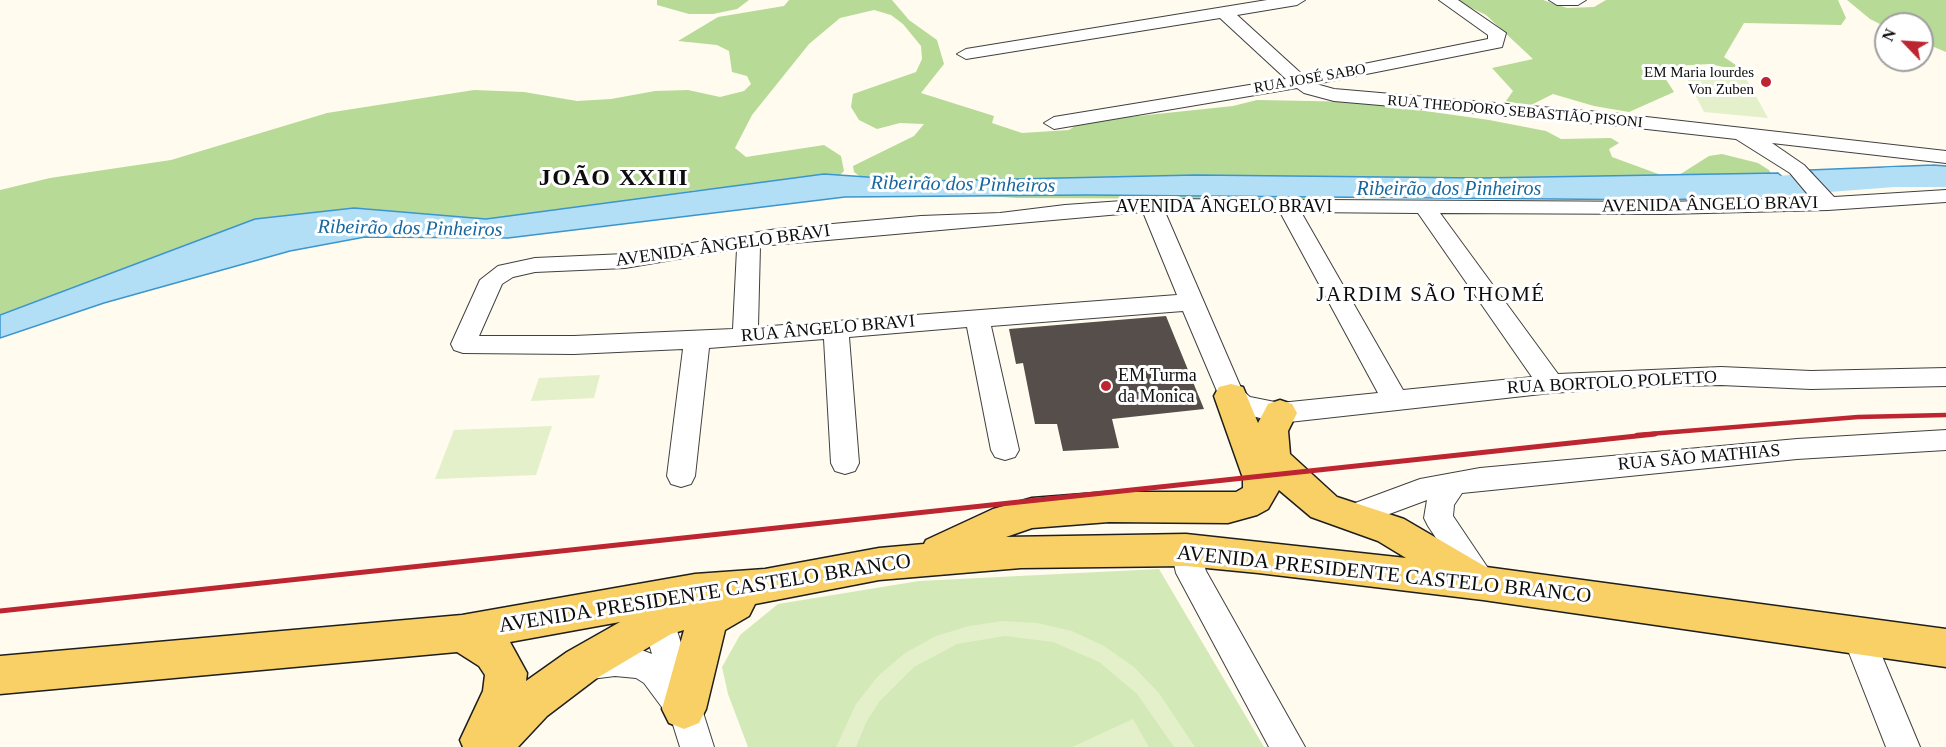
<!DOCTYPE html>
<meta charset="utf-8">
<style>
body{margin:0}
#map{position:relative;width:1946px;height:747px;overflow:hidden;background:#fffbee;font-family:Georgia,serif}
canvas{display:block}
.north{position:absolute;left:1874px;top:12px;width:60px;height:60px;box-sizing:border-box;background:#fff;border:2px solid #9e9e9e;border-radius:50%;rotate:295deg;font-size:16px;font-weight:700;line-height:24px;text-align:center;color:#0d0d0d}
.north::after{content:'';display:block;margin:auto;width:21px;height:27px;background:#bd2530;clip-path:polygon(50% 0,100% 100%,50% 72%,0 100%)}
</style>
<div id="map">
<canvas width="1946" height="747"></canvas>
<div class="north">N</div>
</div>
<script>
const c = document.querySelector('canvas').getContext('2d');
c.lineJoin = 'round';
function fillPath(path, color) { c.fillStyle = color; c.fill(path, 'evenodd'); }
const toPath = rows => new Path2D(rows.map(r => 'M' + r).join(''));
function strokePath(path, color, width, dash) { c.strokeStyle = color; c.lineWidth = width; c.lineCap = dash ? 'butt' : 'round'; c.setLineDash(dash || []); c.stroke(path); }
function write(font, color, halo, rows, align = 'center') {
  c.font = font + ' Georgia,serif'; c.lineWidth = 6; c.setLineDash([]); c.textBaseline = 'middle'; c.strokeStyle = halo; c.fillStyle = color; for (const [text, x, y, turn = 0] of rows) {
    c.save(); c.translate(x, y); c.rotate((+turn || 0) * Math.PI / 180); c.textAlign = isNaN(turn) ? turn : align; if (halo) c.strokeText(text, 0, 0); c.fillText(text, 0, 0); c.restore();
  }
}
const green = toPath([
 [1159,569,1264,747,748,747,728,694,722,667,740,635,778,604,919,581]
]);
const forest = toPath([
 [657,0,749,0,737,9,713,14,689,14,657,5],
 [789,0,892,0,909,20,937,40,944,64,921,93,994,116,992,123,1022,133,1069,130,1081,122,1233,106,1257,100,1362,102,1489,120,1546,131,1561,139,1611,138,1619,143,1609,149,1612,157,1661,175,1679,175,1709,156,1722,154,1758,163,1769,170,1773,178,1346,191,1303,199,1017,198,875,188,854,172,853,166,914,136,924,124,900,123,877,129,859,120,851,107,853,94,916,72,922,59,921,46,903,24,891,15,874,10,840,18,809,44,752,115,735,148,746,157,824,145,841,156,844,171,830,185,697,190,476,225,311,233,0,323,0,190,50,178,171,160,327,113,474,90,524,92,577,101,611,99,655,91,688,90,720,97,744,91,751,84,747,76,732,72,729,51,717,45,678,41,718,17,784,6],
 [1455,0,1543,0,1567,8,1594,7,1606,0,1838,0,1846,18,1841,25,1744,23,1724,57,1746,72,1710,64,1658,67,1674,92,1629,112,1594,106,1553,94,1529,106,1506,101,1513,91,1492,68,1533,59,1486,15],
 [1847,0,1946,0,1946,52,1922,42,1922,24,1886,24,1886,27,1870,19]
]);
const pitch = toPath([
 [1682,69,1743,73,1768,118,1704,112],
 [600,375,594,398,531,401,539,378],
 [552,426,536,475,435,479,454,430],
 [1003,621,1037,623,1072,631,1104,646,1134,667,1159,693,1195,747,1174,747,1137,694,1099,662,1053,642,1005,636,957,644,914,667,879,702,866,723,856,747,836,747,856,704,878,676,905,653,936,636,969,626],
 [1133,719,1149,747,1072,747]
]);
const water = toPath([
 [1933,165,1946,166,1946,182,1832,190,1809,170,1933,165],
 [1778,173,1801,193,1670,200,1087,195,845,197,508,238,365,237,290,251,104,303,0,338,0,315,255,219,354,208,486,219,824,174,925,181,1196,175,1480,178,1778,173]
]);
const river = toPath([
 [1894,167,1946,167,1946,187,1894,187,1739,199,1728,196,1723,189,1728,182,1739,179,1894,167]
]);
const building = toPath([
 [1166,316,1204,409,1112,419,1119,448,1063,451,1057,424,1035,424,1023,363,1016,364,1009,329]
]);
const minor = toPath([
 [1267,0,1305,0,1297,5,1237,15,1304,76,1488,39,1488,35,1439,0,1458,0,1506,33,1502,47,1316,84,1334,89,1611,113,1946,151,1946,163,1772,143,1804,165,1834,197,1946,190,1946,202,1828,210,1666,214,1440,213,1558,374,1721,367,1811,371,1946,368,1946,386,1811,389,1721,385,1639,387,1551,393,1280,423,1232,411,1222,403,1183,311,991,326,1019,450,1015,457,1005,460,995,457,991,450,967,327,849,337,859,463,855,471,845,474,835,471,831,463,824,339,709,348,695,476,691,484,681,487,671,484,667,476,683,349,574,354,463,353,454,350,451,344,480,280,498,266,535,258,625,254,777,229,921,216,1000,213,1065,205,1151,199,1666,202,1811,198,1790,173,1736,139,1611,125,1334,101,1304,93,1297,88,1054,129,1044,123,1054,117,1286,79,1220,18,966,59,957,54,966,49,1267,0],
 [1143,212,1177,295,758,327,760,246,1143,212],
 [1165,212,1280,212,1378,393,1280,403,1250,397,1242,390,1165,212],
 [1301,212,1418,213,1532,377,1403,390,1301,212],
 [737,249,733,329,574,336,479,336,502,284,513,277,535,272,625,268,737,249],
 [1549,0,1586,0,1578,5,1557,5,1549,0],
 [1946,430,1946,450,1797,459,1462,493,1454,505,1453,516,1496,580,1492,589,1481,593,1470,589,1428,526,1424,518,1427,500,1349,529,1339,525,1335,517,1339,509,1420,479,1480,468,1797,439,1946,430],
 [1186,538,1197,541,1206,571,1305,747,1269,747,1176,573,1171,550,1175,541,1186,538],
 [658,607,669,611,674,621,714,747,680,747,669,712,664,710,644,683,636,678,615,676,591,679,579,674,575,664,579,654,591,649,615,646,639,649,652,654,642,621,647,611,658,607],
 [1858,621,1869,625,1920,747,1886,747,1842,635,1847,625,1858,621]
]);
const major = toPath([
 [1231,384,1243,387,1258,423,1268,404,1280,400,1292,404,1297,413,1288,431,1290,454,1337,497,1404,519,1486,567,1946,629,1946,667,1483,600,1258,573,1186,566,1021,568,879,580,755,604,749,616,725,630,706,709,699,723,684,729,669,723,662,709,684,630,671,634,597,678,547,716,518,747,463,747,460,740,483,691,485,675,479,666,457,652,0,694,0,656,462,615,695,574,765,569,879,548,924,544,926,540,993,509,1032,498,1109,492,1236,492,1243,488,1243,478,1214,396,1219,387,1231,384],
 [1279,490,1311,517,1378,541,1406,558,1186,534,1006,537,1032,528,1109,522,1228,523,1257,515,1268,509,1279,490],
 [620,622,567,652,526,681,527,673,510,642,620,622]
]);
const railFar1 = toPath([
 [1637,435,1858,417,1946,415]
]);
const rail = toPath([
 [0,611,1655,434]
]);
const markers = [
 [1766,82,6,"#bd2530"],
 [1106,386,6,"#bd2530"]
];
const farPoinames = [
 ["EM Maria lourdes",1754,73],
 ["Von Zuben",1754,90]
];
const farStreetnames = [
 ["RUA JOSÉ SABO",1310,79,-10],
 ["RUA THEODORO SEBASTIÃO PISONI",1515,112,5]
];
const streetNames = [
 ["AVENIDA ÂNGELO BRAVI",1710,205,-1],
 ["AVENIDA ÂNGELO BRAVI",1224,207],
 ["AVENIDA ÂNGELO BRAVI",723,246,-8],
 ["RUA ÂNGELO BRAVI",828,329,-5],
 ["RUA BORTOLO POLETTO",1612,383,-3],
 ["RUA SÃO MATHIAS",1699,458,-5]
];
const poiNames = [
 ["EM Turma",1118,376],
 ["da Monica",1118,397]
];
const waterNames = [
 ["Ribeirão dos Pinheiros",963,185,1],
 ["Ribeirão dos Pinheiros",1449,190],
 ["Ribeirão dos Pinheiros",410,229,1]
];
const quarterNames = [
 ["JARDIM SÃO THOMÉ",1431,295]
];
const nearStreetnames = [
 ["AVENIDA PRESIDENTE CASTELO BRANCO",1384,575,6],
 ["AVENIDA PRESIDENTE CASTELO BRANCO",705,594,-9]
];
const districtNames = [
 ["JOÃO XXIII",614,179]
];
fillPath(green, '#d3e9b8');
fillPath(forest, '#b7da97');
fillPath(pitch, '#e4f0c9');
fillPath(water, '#b3dff6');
strokePath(water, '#3a96cd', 1.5);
fillPath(river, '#b3dff6');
fillPath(building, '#564e4a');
strokePath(minor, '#404040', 2);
strokePath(major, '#1e1e1e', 3);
fillPath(minor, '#fff');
fillPath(major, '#f8d065');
strokePath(railFar1, '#bd2530', 4.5);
strokePath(rail, '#bd2530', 5);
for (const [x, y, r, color] of markers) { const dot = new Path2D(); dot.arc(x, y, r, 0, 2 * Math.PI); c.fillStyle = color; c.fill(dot); strokePath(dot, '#fff', 2); }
write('15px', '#0d0d0d', '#fff', farPoinames, 'right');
write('15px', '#0d0d0d', '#fff', farStreetnames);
write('18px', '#0d0d0d', '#fff', streetNames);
write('18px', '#0d0d0d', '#fff', poiNames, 'left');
write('italic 20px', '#17679f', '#fff', waterNames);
c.letterSpacing = '1.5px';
write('21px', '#0d0d0d', '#fff', quarterNames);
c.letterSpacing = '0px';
write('21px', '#0d0d0d', '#fff', nearStreetnames);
c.letterSpacing = '1.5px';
write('bold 24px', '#0d0d0d', '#fff', districtNames);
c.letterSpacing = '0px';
</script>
